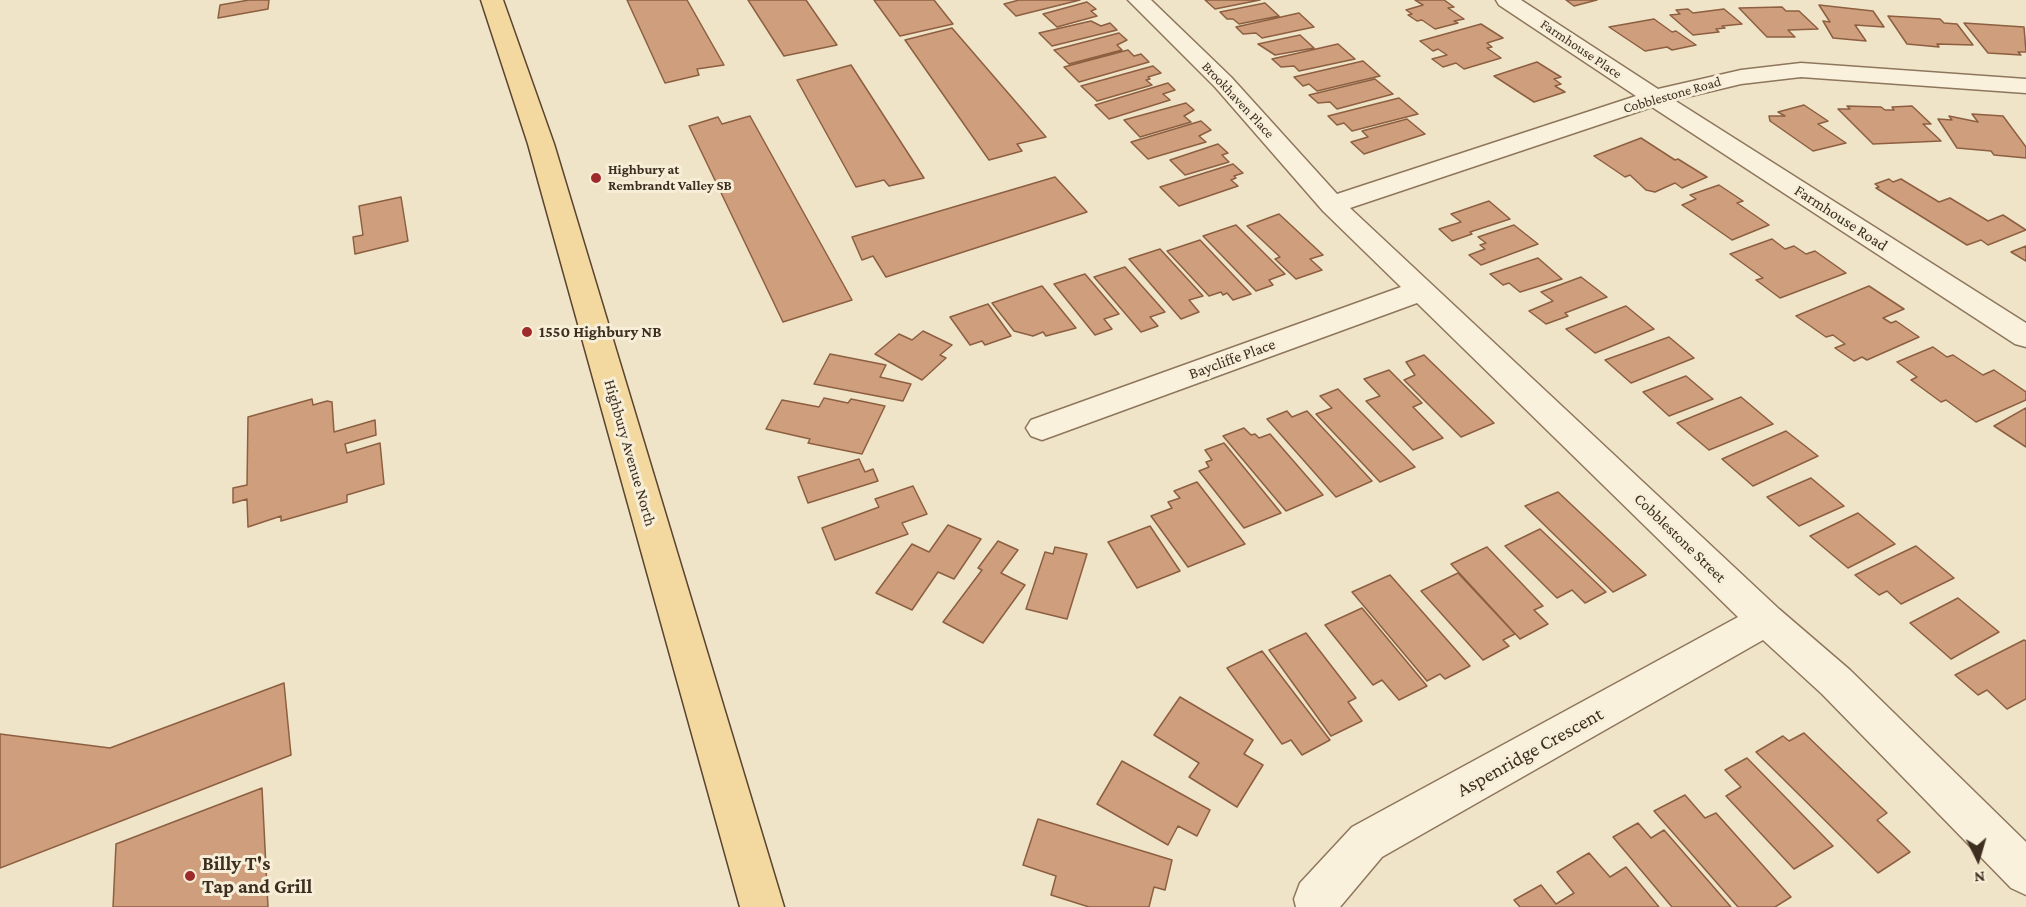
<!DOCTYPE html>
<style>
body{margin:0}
#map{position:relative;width:2026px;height:907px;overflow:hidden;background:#f0e4c8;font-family:"Crimson Pro",serif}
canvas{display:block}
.north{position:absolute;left:1948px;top:829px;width:60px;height:60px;-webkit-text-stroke:4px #f7eed8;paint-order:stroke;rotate:175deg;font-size:16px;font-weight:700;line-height:24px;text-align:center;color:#3d2e20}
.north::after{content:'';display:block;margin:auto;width:21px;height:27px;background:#3d2e20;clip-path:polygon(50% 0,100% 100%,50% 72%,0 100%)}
</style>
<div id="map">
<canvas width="2026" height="907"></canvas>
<div class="north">N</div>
</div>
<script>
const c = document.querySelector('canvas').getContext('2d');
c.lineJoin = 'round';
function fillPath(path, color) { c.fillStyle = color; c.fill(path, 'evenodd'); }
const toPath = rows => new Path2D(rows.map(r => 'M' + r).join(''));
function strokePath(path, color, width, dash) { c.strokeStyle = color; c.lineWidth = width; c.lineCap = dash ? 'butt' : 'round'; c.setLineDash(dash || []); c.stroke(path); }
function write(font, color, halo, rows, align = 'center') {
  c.font = font + ' "Crimson Pro",serif'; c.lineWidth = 6; c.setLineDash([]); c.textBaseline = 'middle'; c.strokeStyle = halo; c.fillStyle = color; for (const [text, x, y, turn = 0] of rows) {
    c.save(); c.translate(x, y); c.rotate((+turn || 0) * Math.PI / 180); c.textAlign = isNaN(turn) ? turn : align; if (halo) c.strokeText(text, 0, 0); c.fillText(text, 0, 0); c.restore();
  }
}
const building = toPath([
 [249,0,269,0,268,9,218,18,220,5,249,0],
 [627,0,687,0,724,65,697,69,699,75,665,83,627,0],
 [748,0,806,0,837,45,784,56,748,0],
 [874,0,934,0,953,24,900,36,874,0],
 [1019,0,1080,0,1016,16,1004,4,1019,0],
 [1205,0,1260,0,1215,9,1205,0],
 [1415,0,1444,0,1454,7,1448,8,1464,19,1454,21,1458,23,1435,29,1422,20,1417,21,1408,15,1412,14,1406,10,1423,5,1415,0],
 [1566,0,1597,0,1574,6,1566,0],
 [1087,2,1096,9,1091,11,1097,16,1057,27,1043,14,1087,2],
 [1265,3,1279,16,1239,24,1233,19,1227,19,1220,12,1265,3],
 [1819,5,1873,11,1884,27,1855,25,1866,41,1833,38,1823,21,1830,22,1819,5],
 [1782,7,1786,11,1799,11,1818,29,1788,30,1795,37,1767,37,1739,8,1782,7],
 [1688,9,1693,13,1724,9,1742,24,1722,26,1725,28,1716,29,1719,32,1693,35,1670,15,1680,14,1676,10,1688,9],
 [1299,13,1314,27,1262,38,1256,33,1243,34,1236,27,1299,13],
 [1888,16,1940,19,1944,23,1957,24,1973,45,1937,44,1939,47,1907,44,1888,16],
 [1654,19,1672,32,1676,31,1696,45,1672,50,1667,47,1645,51,1609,27,1654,19],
 [1091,21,1101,26,1110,23,1117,30,1052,46,1039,33,1091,21],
 [1964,23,2024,27,2026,52,2018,52,2021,55,1988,53,1964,23],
 [1481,24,1503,38,1487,43,1492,47,1487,48,1501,58,1464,69,1456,63,1443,67,1432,59,1447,55,1438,49,1433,51,1420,41,1481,24],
 [952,28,1046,137,1017,144,1022,151,989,160,905,40,952,28],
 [1119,33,1127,40,1117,45,1122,50,1069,64,1054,50,1119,33],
 [1300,35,1314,48,1275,55,1258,44,1300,35],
 [1338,44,1355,59,1299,71,1294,66,1281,67,1272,59,1338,44],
 [1128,50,1134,56,1141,54,1149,62,1079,82,1064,67,1128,50],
 [1363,61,1380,76,1317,91,1309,84,1303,86,1294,77,1363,61],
 [1537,62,1561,77,1554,79,1561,84,1555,86,1565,92,1534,102,1494,76,1537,62],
 [851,65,924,178,889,186,884,180,856,187,797,80,851,65],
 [1153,66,1161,73,1148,77,1150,79,1146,80,1152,85,1097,101,1081,86,1153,66],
 [1375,79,1393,94,1337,109,1330,102,1318,103,1309,95,1375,79],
 [1168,83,1175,90,1163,94,1170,100,1109,119,1095,105,1168,83],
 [1399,98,1418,114,1352,131,1344,123,1337,125,1328,116,1399,98],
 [1186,103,1194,110,1184,116,1191,122,1140,137,1124,120,1186,103],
 [1804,105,1828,121,1818,124,1846,143,1813,151,1770,121,1769,116,1785,116,1778,112,1804,105],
 [1847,106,1881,107,1885,110,1894,110,1892,107,1912,106,1931,124,1923,124,1941,141,1873,144,1838,109,1850,109,1847,106],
 [1972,114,2003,116,2026,147,2026,158,1994,155,1991,151,1957,148,1938,119,1952,120,1949,116,1978,122,1972,114],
 [750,116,852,300,783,322,689,126,718,117,722,124,750,116],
 [1407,119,1425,134,1364,154,1351,142,1368,137,1362,131,1407,119],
 [1201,121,1211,130,1199,136,1206,142,1148,159,1131,142,1201,121],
 [1641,138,1675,160,1678,159,1707,177,1682,188,1675,183,1655,192,1646,190,1630,175,1625,177,1594,156,1641,138],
 [1218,144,1228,153,1222,155,1229,162,1185,175,1170,160,1218,144],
 [1233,164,1243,173,1234,176,1236,178,1231,180,1238,186,1179,206,1160,187,1233,164],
 [1055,177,1087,212,886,277,873,256,862,260,852,237,1055,177],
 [1889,179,1893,182,1901,179,1939,202,1950,198,1988,221,2003,215,2026,230,1988,245,1981,240,1967,245,1876,188,1879,187,1875,184,1889,179],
 [1719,185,1743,201,1737,203,1769,225,1732,240,1682,205,1696,199,1690,195,1719,185],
 [401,197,408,241,355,254,353,237,363,235,359,206,401,197],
 [1489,201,1510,219,1470,232,1472,234,1452,241,1439,229,1461,222,1451,214,1489,201],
 [1279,214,1323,255,1310,259,1322,270,1296,279,1275,259,1280,257,1247,226,1279,214],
 [1236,225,1285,274,1269,280,1273,285,1256,291,1203,236,1236,225],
 [1514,225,1538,244,1481,265,1469,255,1485,249,1480,245,1486,243,1478,237,1514,225],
 [1772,239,1785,249,1794,246,1806,254,1815,251,1846,273,1780,298,1756,280,1763,278,1730,254,1772,239],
 [1200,240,1251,294,1233,300,1227,293,1223,295,1221,292,1209,296,1167,251,1200,240],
 [2026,246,2026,261,2011,252,2026,246],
 [1160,249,1203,296,1189,300,1199,312,1181,319,1129,259,1160,249],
 [1538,258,1562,279,1520,292,1509,283,1503,285,1490,274,1538,258],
 [1125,267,1165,312,1150,317,1158,326,1141,332,1094,277,1125,267],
 [1085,274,1119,314,1104,319,1112,329,1095,335,1054,284,1085,274],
 [1581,277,1607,297,1565,313,1568,316,1546,324,1529,311,1553,301,1541,292,1581,277],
 [1042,286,1076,328,1046,336,1043,332,1033,336,1014,331,992,303,1042,286],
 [1869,286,1904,309,1883,318,1891,323,1896,321,1919,337,1867,360,1862,357,1854,361,1835,348,1845,344,1833,335,1826,337,1796,316,1869,286],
 [988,304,1011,336,985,345,982,341,970,345,950,317,988,304],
 [1626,306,1654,329,1595,353,1566,329,1626,306],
 [923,331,952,345,940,355,946,358,922,380,875,354,899,334,912,340,923,331],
 [1669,337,1694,358,1631,383,1605,360,1669,337],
 [1933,347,1947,357,1953,355,1983,375,1994,370,2026,392,2026,400,1976,422,1946,400,1941,402,1911,380,1917,377,1897,362,1933,347],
 [830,354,886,365,880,377,911,384,903,401,814,384,830,354],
 [1424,355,1494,423,1461,437,1404,380,1415,375,1406,362,1424,355],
 [1389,370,1422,403,1413,407,1443,438,1413,450,1366,401,1380,396,1364,379,1389,370],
 [1686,376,1713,399,1669,416,1643,392,1686,376],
 [1338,389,1415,467,1380,482,1316,414,1332,408,1320,396,1338,389],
 [1741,397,1773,424,1709,450,1677,423,1741,397],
 [824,398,848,403,851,399,885,406,862,454,808,443,810,439,766,429,782,400,819,407,824,398],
 [312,399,313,405,327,401,332,402,334,432,375,420,376,435,345,444,347,453,380,443,384,484,347,495,347,502,281,521,281,516,248,527,247,499,233,503,233,488,247,485,248,417,312,399],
 [2026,408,2026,447,1994,426,2026,408],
 [1287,411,1292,417,1307,411,1372,481,1336,497,1267,419,1287,411],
 [1244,428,1251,435,1255,434,1259,438,1270,434,1323,495,1286,511,1223,436,1244,428],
 [1786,431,1818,456,1753,486,1722,459,1786,431],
 [1224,443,1281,513,1244,528,1199,471,1209,467,1206,462,1212,460,1205,450,1224,443],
 [859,459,865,472,873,469,878,481,808,503,798,477,859,459],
 [1811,478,1844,506,1799,526,1767,497,1811,478],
 [1197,482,1245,544,1188,567,1151,516,1172,508,1168,502,1180,498,1174,491,1197,482],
 [913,486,927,514,902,523,908,534,835,560,822,528,879,507,875,499,913,486],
 [1558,492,1646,575,1613,592,1525,506,1558,492],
 [1858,513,1895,544,1848,568,1810,536,1858,513],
 [948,525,981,539,954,579,938,572,912,610,876,593,912,544,929,552,948,525],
 [1150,526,1180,571,1137,588,1108,542,1150,526],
 [1540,529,1606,592,1585,603,1572,590,1557,598,1505,546,1540,529],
 [998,541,1018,550,1001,573,1025,585,983,643,943,622,982,570,978,568,998,541],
 [1916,546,1954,578,1901,604,1887,591,1879,595,1855,575,1916,546],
 [1055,547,1087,554,1067,619,1026,609,1045,552,1053,554,1055,547],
 [1487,547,1543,606,1534,610,1548,624,1520,639,1451,564,1487,547],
 [1458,573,1515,634,1503,640,1509,646,1483,660,1421,591,1458,573],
 [1390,575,1470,666,1445,679,1440,674,1427,681,1352,592,1390,575],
 [1958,598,1999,632,1951,659,1910,623,1958,598],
 [1362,608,1427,686,1399,700,1382,680,1373,685,1325,625,1362,608],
 [1306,633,1356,698,1348,702,1362,721,1331,736,1269,650,1306,633],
 [2024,640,2026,641,2026,699,2007,709,1987,690,1978,695,1955,675,2024,640],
 [1262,651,1330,740,1302,755,1291,740,1282,744,1227,668,1262,651],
 [284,683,291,755,0,868,0,734,110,748,284,683],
 [1180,697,1253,740,1244,754,1263,765,1237,807,1189,777,1199,763,1154,735,1180,697],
 [1804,733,1887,813,1877,820,1910,852,1878,873,1756,752,1783,736,1789,741,1804,733],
 [1747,758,1833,846,1794,869,1726,796,1741,787,1725,770,1747,758],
 [1122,761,1210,810,1197,836,1178,826,1168,845,1097,804,1122,761],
 [262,788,268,907,113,907,116,844,262,788],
 [1685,795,1705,818,1716,813,1791,897,1775,907,1738,907,1654,811,1685,795],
 [1038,819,1172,860,1165,890,1154,887,1149,907,1089,907,1051,895,1056,876,1023,865,1038,819],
 [1638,823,1651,838,1664,830,1731,907,1672,907,1613,837,1638,823],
 [1589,853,1610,877,1626,867,1659,907,1520,907,1514,900,1541,885,1556,904,1574,893,1557,872,1589,853]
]);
const minor = toPath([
 [1128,0,1151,0,1231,77,1337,194,1636,96,1499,5,1496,0,1521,0,1658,89,1741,70,1801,63,2026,79,2026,93,1801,77,1741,84,1674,100,2026,323,2026,347,2015,344,1652,107,1350,208,1779,609,1850,670,2026,842,2026,895,2011,888,1822,694,1763,640,1382,857,1340,907,1296,907,1294,899,1300,883,1352,827,1738,617,1417,303,1053,436,1042,440,1031,436,1026,428,1031,420,1401,287,1323,211,1215,87,1128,0]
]);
const major = toPath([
 [481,0,503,0,554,144,784,907,740,907,528,144,481,0]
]);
const markers = [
 [596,178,6,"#9e2a2b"],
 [527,332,6,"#9e2a2b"],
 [190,876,6,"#9e2a2b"]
];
const farStreetnames = [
 ["Farmhouse Place",1581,49,34],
 ["Cobblestone Road",1672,95,-16],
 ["Brookhaven Place",1238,100,47]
];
const farPoinames = [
 ["Highbury at",608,170],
 ["Rembrandt Valley SB",608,186]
];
const streetNames = [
 ["Farmhouse Road",1841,218,33],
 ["Baycliffe Place",1232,359,-20],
 ["Highbury Avenue North",630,453,74],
 ["Cobblestone Street",1680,538,44]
];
const poiNames = [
 ["1550 Highbury NB",539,332]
];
const nearStreetnames = [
 ["Aspenridge Crescent",1530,752,-29]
];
const nearPoinames = [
 ["Billy T's",202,864],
 ["Tap and Grill",202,887]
];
fillPath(building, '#cf9f7d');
strokePath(building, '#8d5f41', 1.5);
strokePath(minor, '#8d765c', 3);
strokePath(major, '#5b4430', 3);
fillPath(minor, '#faf1dc');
fillPath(major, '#f3d9a0');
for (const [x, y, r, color] of markers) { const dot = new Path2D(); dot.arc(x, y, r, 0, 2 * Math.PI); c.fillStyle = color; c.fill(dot); strokePath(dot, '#f7eed8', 2); }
write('14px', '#3d2e20', '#f7eed8', farStreetnames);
write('bold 14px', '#3d2e20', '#f7eed8', farPoinames, 'left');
write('16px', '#3d2e20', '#f7eed8', streetNames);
write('bold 16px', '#3d2e20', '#f7eed8', poiNames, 'left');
write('20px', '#3d2e20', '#f7eed8', nearStreetnames);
write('bold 20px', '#3d2e20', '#f7eed8', nearPoinames, 'left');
</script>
